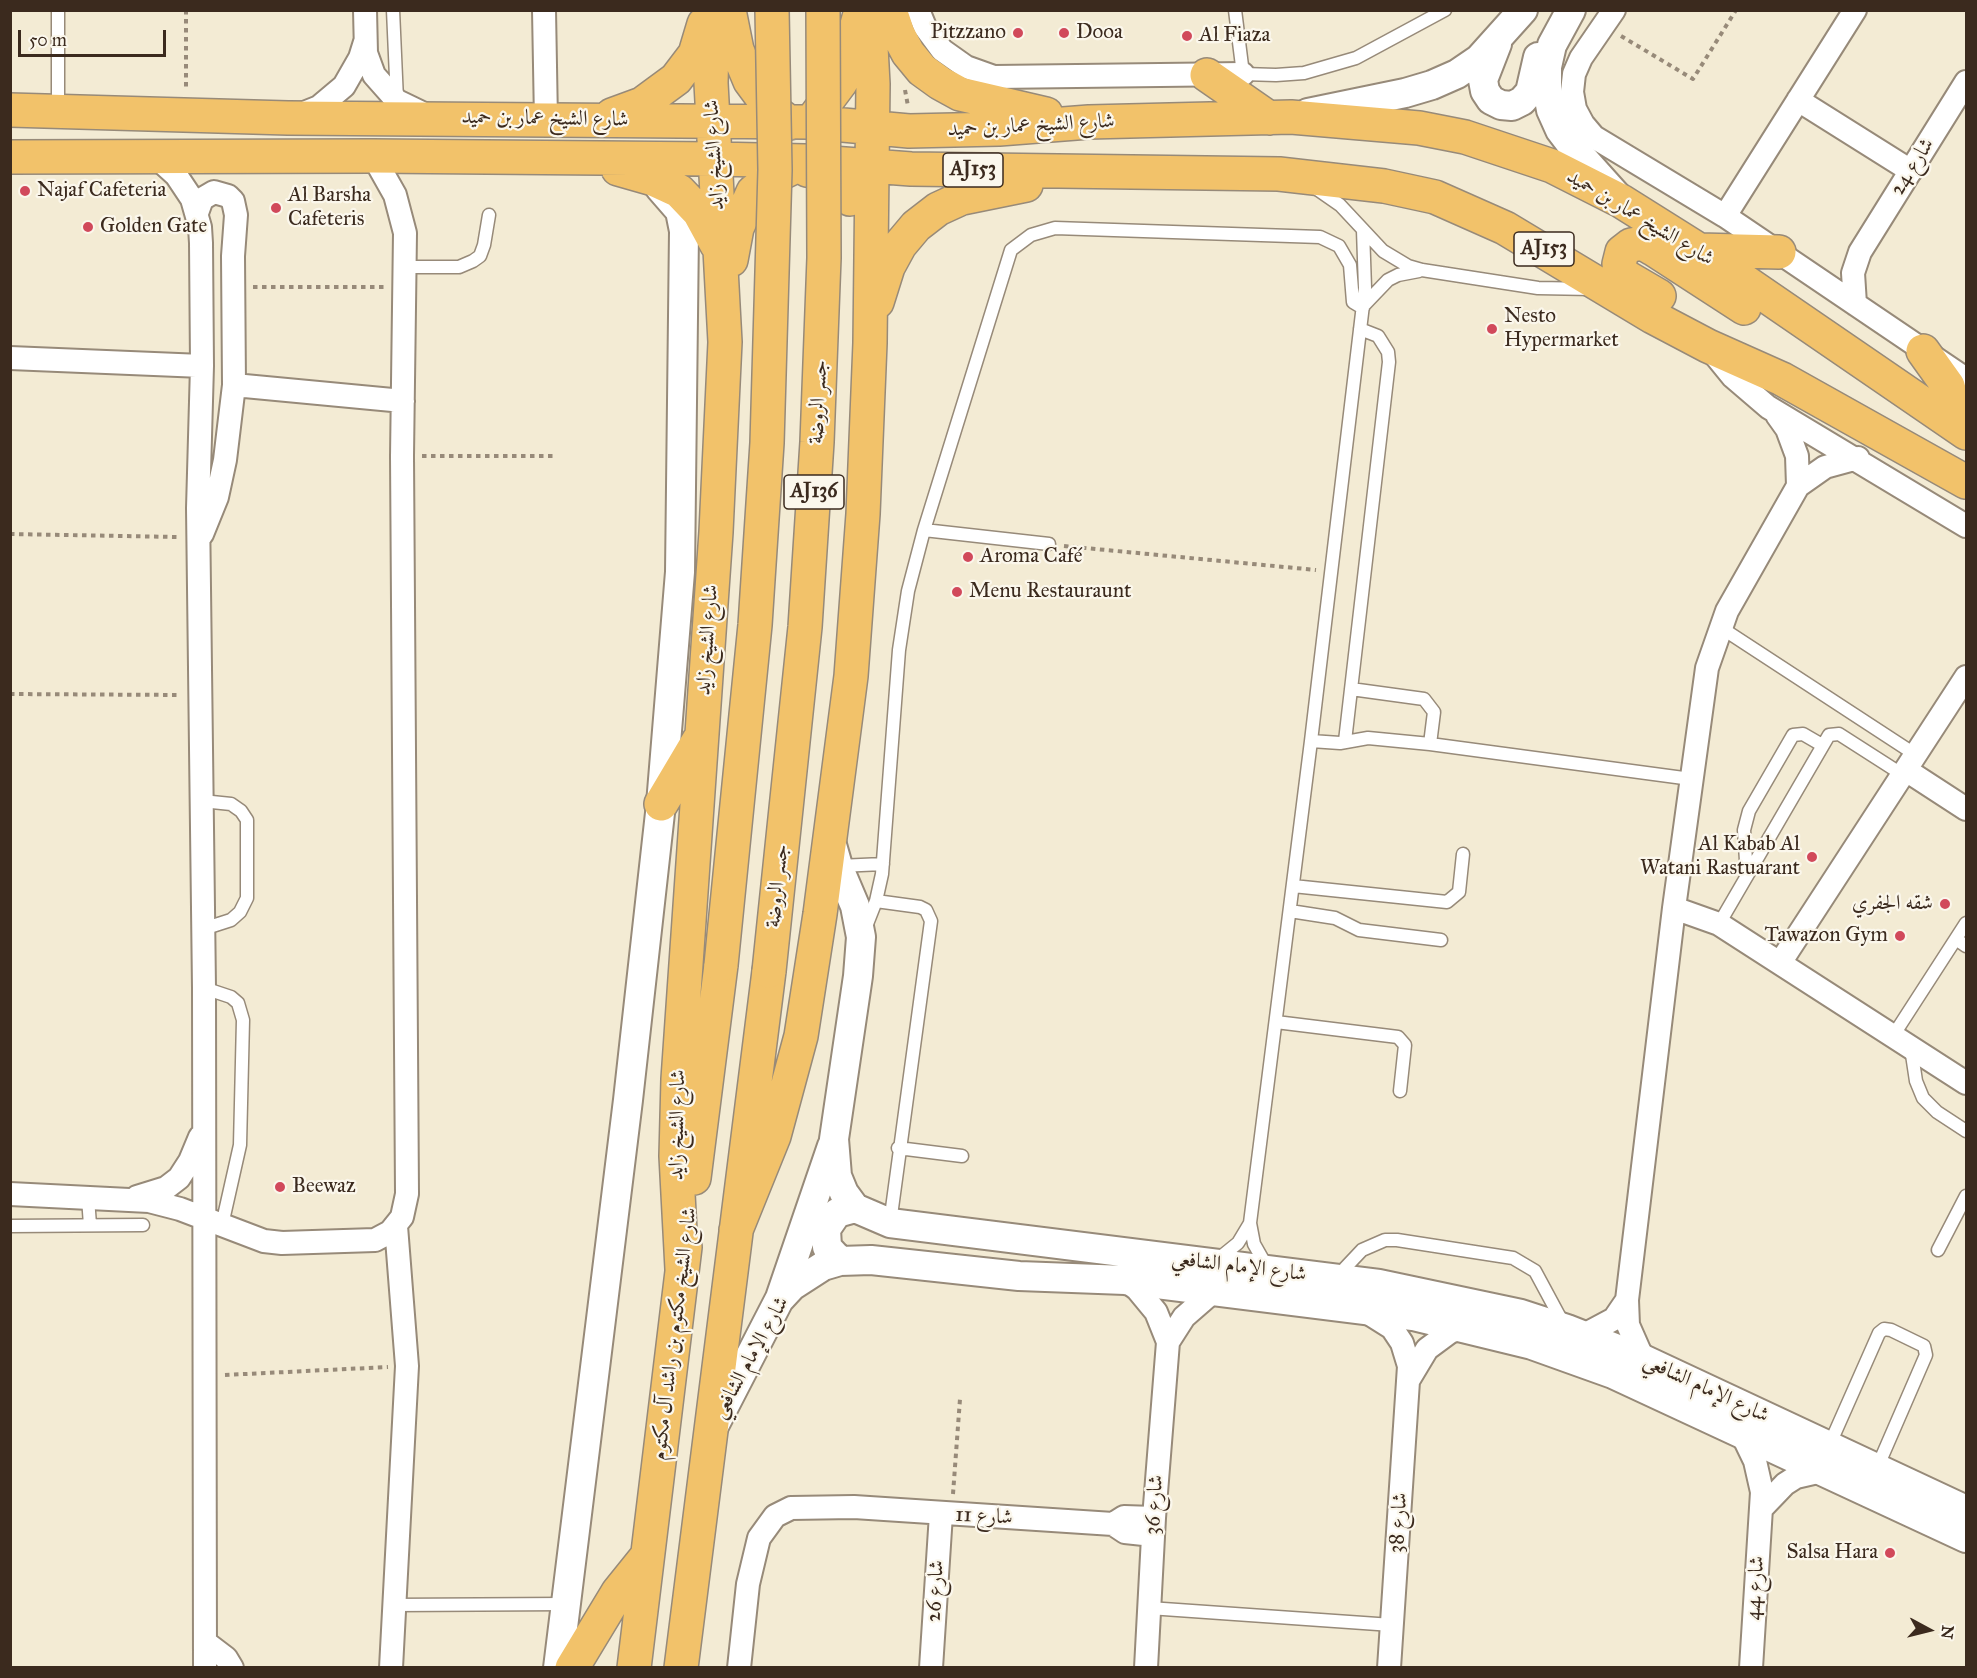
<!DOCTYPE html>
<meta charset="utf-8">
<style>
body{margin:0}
#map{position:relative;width:1977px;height:1678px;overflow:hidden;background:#f3ebd4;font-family:"IM FELL Great Primer",serif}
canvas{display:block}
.frame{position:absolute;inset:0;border:12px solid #3b2a1e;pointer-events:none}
.north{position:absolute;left:1899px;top:1600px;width:60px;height:60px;-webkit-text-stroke:4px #fbf7ec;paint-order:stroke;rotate:97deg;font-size:16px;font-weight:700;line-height:24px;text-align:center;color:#3b2a1e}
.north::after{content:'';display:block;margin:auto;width:21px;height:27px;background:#3b2a1e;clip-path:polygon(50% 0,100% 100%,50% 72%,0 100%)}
.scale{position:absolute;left:18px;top:30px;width:148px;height:27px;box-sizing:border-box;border:3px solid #3b2a1e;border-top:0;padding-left:8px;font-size:18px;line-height:21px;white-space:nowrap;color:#3b2a1e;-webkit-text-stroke:4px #fbf7ec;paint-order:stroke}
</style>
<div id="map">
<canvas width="1977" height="1678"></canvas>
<div class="frame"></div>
<div class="north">N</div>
<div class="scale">50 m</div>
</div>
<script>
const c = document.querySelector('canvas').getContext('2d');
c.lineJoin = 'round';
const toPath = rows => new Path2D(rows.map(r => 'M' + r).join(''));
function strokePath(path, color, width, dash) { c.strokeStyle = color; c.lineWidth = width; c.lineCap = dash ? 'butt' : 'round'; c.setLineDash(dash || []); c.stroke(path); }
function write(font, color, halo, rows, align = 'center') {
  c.font = font + ' "IM FELL Great Primer",Amiri,serif'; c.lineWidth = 4.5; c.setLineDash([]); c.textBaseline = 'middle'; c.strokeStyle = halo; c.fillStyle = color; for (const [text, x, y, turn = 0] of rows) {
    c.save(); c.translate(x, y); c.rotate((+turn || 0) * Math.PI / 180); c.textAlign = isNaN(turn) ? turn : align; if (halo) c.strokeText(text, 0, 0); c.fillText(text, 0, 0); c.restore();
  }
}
const path = toPath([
 [186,10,186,91],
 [1621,36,1693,79,1736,10],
 [905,90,908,106],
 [253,287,384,287],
 [422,456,553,456],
 [10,534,178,537],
 [1064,546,1316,570],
 [10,694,180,695],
 [225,1375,388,1367],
 [953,1494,960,1399]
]);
const service = toPath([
 [393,10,397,100],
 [1235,10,1243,74,1276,75,1304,73,1356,58,1445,10],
 [58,110,58,10],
 [1317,189,1340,205,1383,251,1408,266,1422,270,1538,288,1592,289],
 [404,267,459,267,473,261,480,256,484,245,489,215],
 [1365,304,1388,280,1398,275,1419,271],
 [924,530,1049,544],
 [1720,627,1916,755],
 [1351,689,1424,699,1434,712,1430,744],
 [1311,741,1340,743,1368,738,1430,744,1691,779],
 [1345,741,1389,362,1388,352,1378,336,1360,329],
 [202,801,231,804,241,811,247,820,247,898,240,912,231,920,203,929],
 [839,866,883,864],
 [1747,876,1744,830,1749,811,1793,735,1803,734,1822,745],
 [1293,886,1447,902,1459,892,1463,854],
 [876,901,920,907,926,910,931,921,890,1223],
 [1290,911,1335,918,1359,930,1441,940],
 [1719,924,1829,735,1839,734,1903,775],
 [865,929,876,901,882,874,899,650,908,591,924,530,1011,250,1031,235,1055,228,1320,237,1339,246,1350,265,1353,302,1363,308],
 [1956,939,1966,946],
 [204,988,231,997,238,1003,243,1020,240,1145,222,1225],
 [1276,1022,1398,1037,1405,1045,1400,1091],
 [1893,1036,1966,923],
 [1911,1048,1916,1081,1923,1098,1937,1112,1966,1131],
 [898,1148,962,1156],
 [88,1198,90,1225],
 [10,1226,143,1225],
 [1938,1250,1966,1196],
 [1217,1260,1238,1243,1250,1223],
 [1267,1267,1254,1244,1250,1223,1311,741,1365,288,1363,230],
 [1340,1278,1345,1268,1362,1250,1385,1240,1397,1240,1513,1258,1535,1271,1563,1323],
 [1829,1446,1879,1333,1884,1329,1891,1330,1924,1346,1926,1355,1877,1468],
 [393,1605,566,1604],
 [1149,1608,1392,1625]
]);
const minor = toPath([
 [365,10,366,53,374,75,397,101,426,115],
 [544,10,546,121],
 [918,10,925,27,942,50,966,67,994,77,1243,74],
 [1614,10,1581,58,1574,74,1572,92,1575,109,1583,124,1594,137,1725,216,1966,379],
 [1798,100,1911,171],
 [299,115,319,107,344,86,360,58,365,42],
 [155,156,176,175,192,199,200,227,201,243,202,366,198,508,204,988,205,1668],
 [197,213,202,199,214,192,228,196,233,201,236,215,233,256,234,385,225,460,217,497,202,534],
 [1725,216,1855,10],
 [1855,304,1853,273,1860,252,1966,82],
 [1711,350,1733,377,1768,407,1966,526],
 [10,358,202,366],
 [234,385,403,401],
 [1777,415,1787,429,1797,456,1798,486],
 [1906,770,1966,809],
 [1674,908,1719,924,1966,1083],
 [1780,963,1966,677],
 [10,1194,149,1201,180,1209,264,1241,282,1243,375,1240,390,1232,402,1217,407,1194,402,456,405,233,395,195,373,156],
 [137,1197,166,1188,179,1178,190,1161,200,1137],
 [1125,1280,1137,1289,1156,1312,1168,1342,1154,1518,1146,1668],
 [1365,1311,1392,1328,1402,1343,1409,1366,1389,1668],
 [1584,1335,1614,1319,1627,1300],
 [1168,1342,1184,1317,1215,1290],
 [1643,1359,1628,1325,1627,1300,1674,908,1707,668,1727,611,1798,486,1825,467,1858,458],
 [1409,1379,1427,1349,1450,1332,1463,1327],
 [1741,1432,1755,1461,1762,1492,1751,1668],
 [1762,1508,1785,1484,1796,1477,1822,1471],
 [1113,1524,1124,1517,1154,1518],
 [205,1642,226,1658,232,1668],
 [391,1668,407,1366,396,1226],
 [739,1668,748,1584,759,1538,775,1516,791,1508,854,1507,1113,1524,1125,1532,1153,1535],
 [931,1668,941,1514]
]);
const tertiary = toPath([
 [1571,10,1552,45,1547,67,1547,88,1551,110,1560,130,1573,147,1616,195],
 [1497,44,1483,80,1485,91,1491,100,1501,105,1512,106,1522,101,1530,92,1538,57],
 [1308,113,1405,93,1432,85,1457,74,1479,59,1523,10],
 [830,838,838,866,855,906,861,937,858,976,834,1139,837,1176,844,1193,855,1208,890,1223,1379,1284,1521,1314,1567,1329,1643,1359,1966,1510],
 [840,1261,827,1247,826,1229,837,1213,855,1208],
 [780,1298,832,1146],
 [714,1426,779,1300,792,1286,823,1266,840,1261,871,1260,1019,1276,1125,1280,1413,1316,1532,1345,1613,1374,1966,1538],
 [558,1668,628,1100,661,804,680,572,684,231,680,211,660,188]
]);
const primary = toPath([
 [729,10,737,50,750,81,770,108,790,123],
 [890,10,898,34,908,53,922,70,940,83,960,94,1046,114],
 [1207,75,1269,118],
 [10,110,288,118,810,122,909,131,999,129,1089,122,1291,117,1419,128,1465,137,1552,166,1621,201,1699,250,1966,433],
 [612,115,642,104,676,79,695,54,704,24],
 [814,118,841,82,860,14],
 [10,157,373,156,715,159,805,161,911,169,1279,174,1384,186,1435,197,1505,228,1653,317,1708,346,1782,379,1966,482],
 [618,169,653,179,679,191,699,212,717,245],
 [807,170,834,175,844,183,850,199],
 [1699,250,1779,252],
 [731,260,737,228,753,192,771,178,796,166],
 [1659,296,1623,275,1619,264,1622,252,1631,245,1643,243,1653,249,1744,308],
 [877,302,888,267,900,245,916,226,938,209,962,198,1026,185],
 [1923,351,1948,386,1959,428],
 [661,804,699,740],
 [694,1178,721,965],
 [736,1230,774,1136,801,1036,820,914,851,676,863,514,870,343,873,84,869,10],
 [682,1269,676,1156,678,1079,716,532,725,342,711,83,713,10],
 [572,1668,618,1592,647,1556],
 [634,1668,685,1247],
 [681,1668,769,971]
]);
const primaryBridge = toPath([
 [721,965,755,625,767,443,775,170,772,10],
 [769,971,805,627,817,442,824,258,823,10]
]);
const markers = [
 [1018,33,6,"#d1495b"],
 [1064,33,6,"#d1495b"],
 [1187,36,6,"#d1495b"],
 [25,191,6,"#d1495b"],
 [276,208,6,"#d1495b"],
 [88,227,6,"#d1495b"],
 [1492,329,6,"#d1495b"],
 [968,557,6,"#d1495b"],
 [957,592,6,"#d1495b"],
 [1812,857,6,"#d1495b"],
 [1945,904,6,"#d1495b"],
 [1900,936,6,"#d1495b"],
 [280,1187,6,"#d1495b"],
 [1890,1553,6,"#d1495b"]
];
const shields = [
 [973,170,60],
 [1544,249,60],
 [814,492,60]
];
const shieldNames = [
 ["AJ153",973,170],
 ["AJ153",1544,249],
 ["AJ136",814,492]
];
const poiNames = [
 ["Pitzzano",1006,33,"right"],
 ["Dooa",1076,33],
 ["Al Fiaza",1199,36],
 ["Najaf Cafeteria",37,191],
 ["Al Barsha",288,196],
 ["Cafeteris",288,220],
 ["Golden Gate",100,227],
 ["Nesto",1504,317],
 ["Hypermarket",1504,341],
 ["Aroma Café",980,557],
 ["Menu Restauraunt",969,592],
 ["Al Kabab Al",1800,845,"right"],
 ["Watani Rastuarant",1800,869,"right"],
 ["شقه الجفري",1933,904,"right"],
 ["Tawazon Gym",1888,936,"right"],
 ["Beewaz",292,1187],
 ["Salsa Hara",1878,1553,"right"]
];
const streetNames = [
 ["شارع الشيخ عمار بن حميد",545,119,1],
 ["شارع الشيخ عمار بن حميد",1031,126,-3],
 ["شارع الشيخ زايد",715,155,-93],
 ["شارع 24",1913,167,-58],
 ["شارع الشيخ عمار بن حميد",1640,218,31],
 ["جسر الروضة",819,402,-87],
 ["شارع الشيخ زايد",708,640,-86],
 ["جسر الروضة",778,886,-84],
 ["شارع الشيخ زايد",678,1125,-89],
 ["شارع الإمام الشافعي",1239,1267,7],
 ["شارع الشيخ مكتوم بن راشد آل مكتوم",675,1334,-83],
 ["شارع الإمام الشافعي",751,1358,-61],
 ["شارع الإمام الشافعي",1706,1389,25],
 ["شارع 36",1155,1505,-86],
 ["شارع 11",984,1517,3],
 ["شارع 38",1399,1523,-86],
 ["شارع 44",1756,1588,-86],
 ["شارع 26",936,1591,-87]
];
strokePath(service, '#978a79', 15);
strokePath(minor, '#978a79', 26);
strokePath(tertiary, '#978a79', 32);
strokePath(primary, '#978a79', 36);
strokePath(path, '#978a79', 4, [4.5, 4.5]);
strokePath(service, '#fff', 12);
strokePath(minor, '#fff', 22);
strokePath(tertiary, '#fff', 28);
strokePath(primary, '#f2c26a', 33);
strokePath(primaryBridge, '#978a79', 36, []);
strokePath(primaryBridge, '#f2c26a', 33);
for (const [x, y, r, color] of markers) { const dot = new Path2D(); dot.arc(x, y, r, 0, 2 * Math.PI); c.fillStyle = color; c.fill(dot); strokePath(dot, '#fbf7ec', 2); }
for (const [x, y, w] of shields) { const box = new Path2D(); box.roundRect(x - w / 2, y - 17, w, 34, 4.5); c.fillStyle = '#fbf7ec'; c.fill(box); strokePath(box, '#3b2a1e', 1.5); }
write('bold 20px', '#3b2a1e', null, shieldNames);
write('21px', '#3b2a1e', '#fbf7ec', poiNames, 'left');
write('21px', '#3b2a1e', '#fbf7ec', streetNames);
</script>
